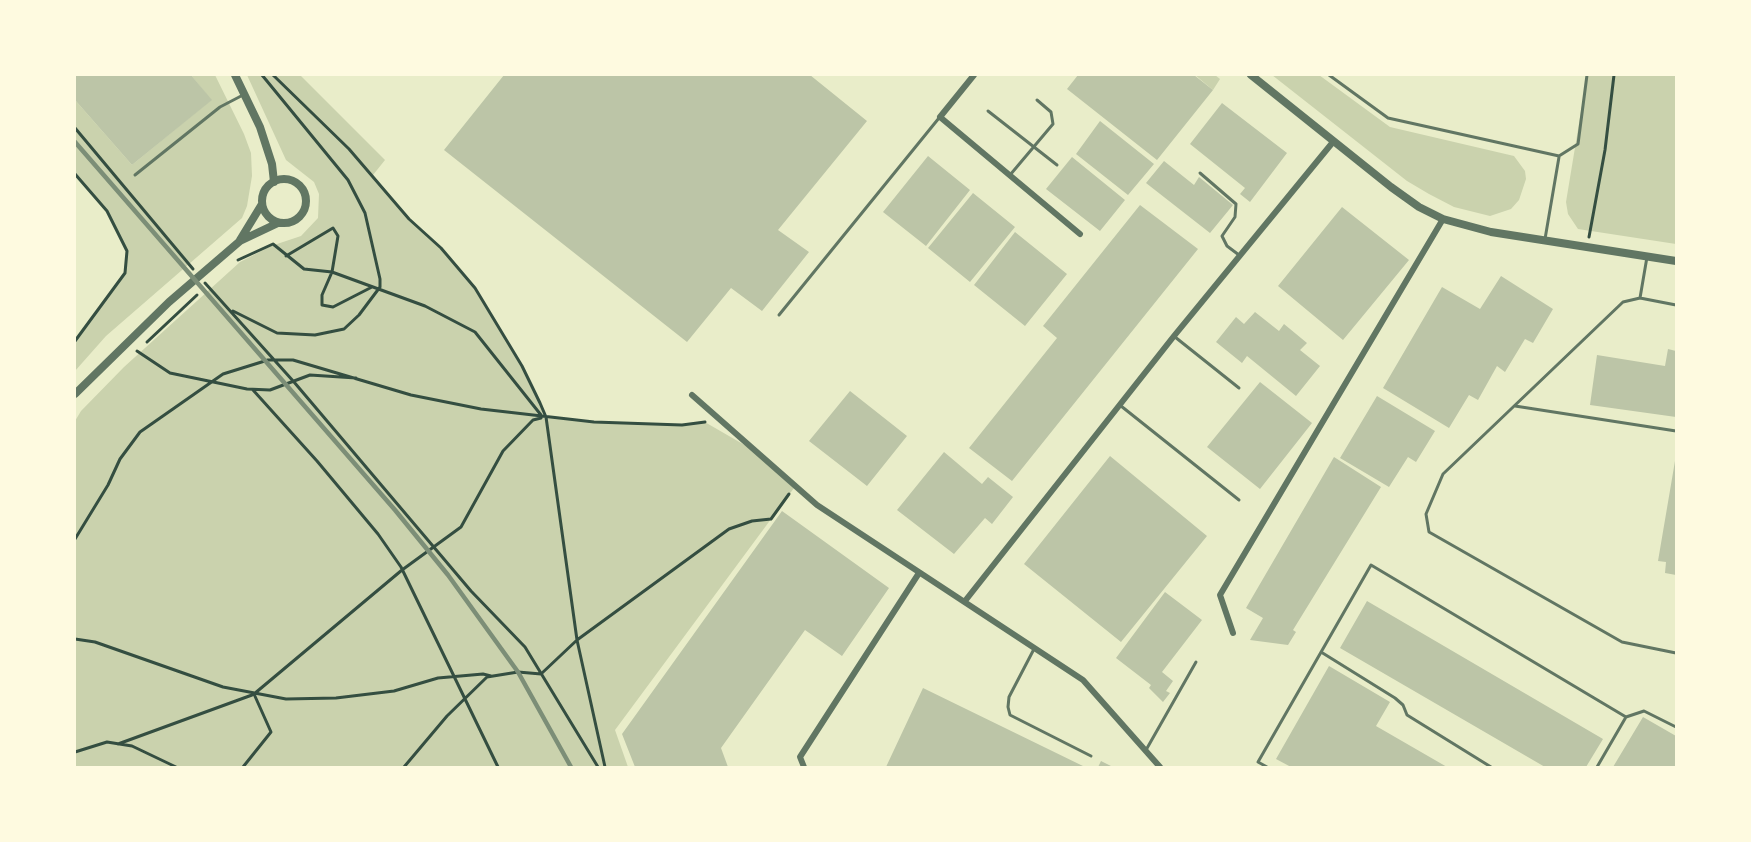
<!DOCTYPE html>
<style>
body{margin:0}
#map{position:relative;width:1751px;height:842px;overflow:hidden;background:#e9edc9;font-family:Quicksand,sans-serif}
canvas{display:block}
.frame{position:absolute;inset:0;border:76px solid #fefae0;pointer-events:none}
</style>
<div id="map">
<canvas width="1751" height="842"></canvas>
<div class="frame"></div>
</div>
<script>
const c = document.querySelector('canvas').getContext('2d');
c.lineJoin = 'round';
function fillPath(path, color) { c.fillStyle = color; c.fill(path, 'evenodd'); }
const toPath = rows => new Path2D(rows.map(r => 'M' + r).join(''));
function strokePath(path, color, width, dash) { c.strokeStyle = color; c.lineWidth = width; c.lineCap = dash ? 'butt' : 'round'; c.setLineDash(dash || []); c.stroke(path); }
const green = toPath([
 [191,75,215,75,244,134,251,153,252,176,247,206,242,218,106,336,75,371,75,341,125,273,127,251,107,211,75,174,75,100,132,165,211,100],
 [247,75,300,75,385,160,373,175,409,219,441,248,475,288,522,366,546,417,594,422,682,425,703,421,748,447,794,488,615,730,628,767,75,767,75,421,81,411,124,367,240,262,271,246,301,236,318,218,319,194,314,182,286,160],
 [1195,75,1215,75,1220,79,1213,90],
 [1272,75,1319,75,1390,127,1514,156,1525,171,1526,179,1519,200,1511,209,1490,216,1454,207,1429,194,1407,181],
 [1587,75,1676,75,1676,244,1578,229,1568,214,1566,202]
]);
const building = toPath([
 [75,75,191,75,212,100,132,165,75,100],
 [504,75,810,75,867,121,778,230,809,252,762,311,731,288,687,342,444,150],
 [1078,75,1194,75,1213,90,1157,160,1067,89],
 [1222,103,1287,153,1250,202,1240,194,1245,188,1190,144],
 [1100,121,1154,164,1128,195,1076,154],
 [928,156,970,190,926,246,883,212],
 [1072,157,1125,200,1100,231,1046,189],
 [1164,161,1194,185,1199,177,1233,205,1210,233,1146,183],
 [973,193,1015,227,970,282,928,248],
 [1140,205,1198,249,1012,481,969,448,1057,338,1043,326],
 [1342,207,1409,260,1343,340,1278,286],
 [1015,232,1067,274,1025,326,974,285],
 [1501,276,1553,309,1533,343,1525,339,1505,372,1497,366,1478,400,1469,395,1449,428,1383,388,1442,287,1480,309],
 [1255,312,1279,331,1284,324,1307,343,1300,350,1320,366,1296,396,1247,356,1242,363,1216,342,1236,317,1244,324],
 [1668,349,1676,351,1676,417,1590,405,1597,355,1665,366],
 [1260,382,1312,423,1260,489,1207,447],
 [850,391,907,436,867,486,809,441],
 [1377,396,1435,431,1416,462,1408,457,1389,487,1340,458],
 [944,452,982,484,988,477,1013,497,992,524,985,518,954,554,897,510],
 [1110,456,1207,536,1121,642,1024,564],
 [1334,457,1381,487,1293,630,1296,632,1288,645,1250,640,1263,618,1246,608],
 [1675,461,1676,461,1676,575,1665,573,1666,562,1658,561],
 [782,511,889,588,842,656,805,630,721,748,728,767,635,767,622,734],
 [1165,592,1202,620,1162,672,1173,681,1166,691,1170,693,1163,702,1149,688,1151,685,1116,658],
 [1367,601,1603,739,1586,767,1545,767,1340,648],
 [1329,666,1390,702,1376,726,1447,767,1291,767,1276,759],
 [923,688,1085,767,886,767],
 [1643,717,1676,736,1676,767,1613,767],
 [1101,761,1113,767,1098,767]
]);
const path = toPath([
 [273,75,349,149,409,219,441,248,475,288,522,366,540,403,546,417,577,640,605,767],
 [75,128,193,269],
 [75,174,107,211,127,251,125,273,75,341],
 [1589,237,1605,150,1614,75],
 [286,256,333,228,338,236,332,272,322,295,322,305,333,307,372,287],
 [238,260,273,244,304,269,332,272,425,306,475,332,541,415],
 [205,283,294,382,471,591,525,647,598,767],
 [233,311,277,333,315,335,344,329,359,315,380,287,380,279,365,213,348,180,262,75],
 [147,342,197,295],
 [137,351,170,373,247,389,270,390,310,375,356,378],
 [253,390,317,461,378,534,401,567,498,767],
 [75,539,108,485,120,459,140,432,223,374,268,360,293,360,411,395,481,409,594,422,682,425,705,422],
 [75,639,95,642,223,687,286,699,336,698,394,691,438,678,483,674,491,676],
 [118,744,252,695],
 [75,752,107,742,132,746,176,767],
 [243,767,271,732,254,694,402,570,461,527,503,451,533,420,541,418],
 [404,767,447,716,487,677,518,672,541,674,577,640,729,529,752,521,771,519,789,494]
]);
const service = toPath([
 [1329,75,1388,118,1559,156,1578,144,1587,75],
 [988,111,1057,165],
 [1200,173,1236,204,1235,217,1222,236,1227,246,1239,255],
 [135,175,220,107,243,95],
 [1010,175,1053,124,1051,112,1037,100],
 [1545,239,1559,157],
 [1647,257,1640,298,1623,302,1443,474,1426,514,1429,532,1622,642,1676,653],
 [1640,298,1676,305],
 [779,315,939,118],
 [1175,337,1239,388],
 [1121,406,1239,500],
 [1515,406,1676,431],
 [1034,649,1009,697,1008,707,1010,715,1091,756],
 [1321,652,1395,698,1403,705,1407,715,1491,767],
 [1146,750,1196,662],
 [1267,767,1258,762,1371,565,1626,717],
 [1597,767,1626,717,1644,711,1676,727]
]);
const minor = toPath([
 [974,75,940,117,1080,234],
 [692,395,817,505,1083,680,1160,767],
 [965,601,1174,336,1333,142],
 [1233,633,1220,595,1443,219],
 [804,767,800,757,919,573]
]);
const tertiary = toPath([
 [235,75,260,127,272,164,274,182],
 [1251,75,1391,187,1419,207,1443,219,1491,232,1676,261],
 '262 201a22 22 0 1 1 44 0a22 22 0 1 1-44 0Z',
 [240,240,262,204],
 [75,394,169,302,240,241,278,223]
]);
const rail = toPath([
 [75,142,395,510,448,575,518,672,571,767]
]);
fillPath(green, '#cad2ad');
fillPath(building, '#bcc5a7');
strokePath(path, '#344e41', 3);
strokePath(service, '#617663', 3);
strokePath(minor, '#617663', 6);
strokePath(tertiary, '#617663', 8);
strokePath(rail, '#7c8e77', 4.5);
</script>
